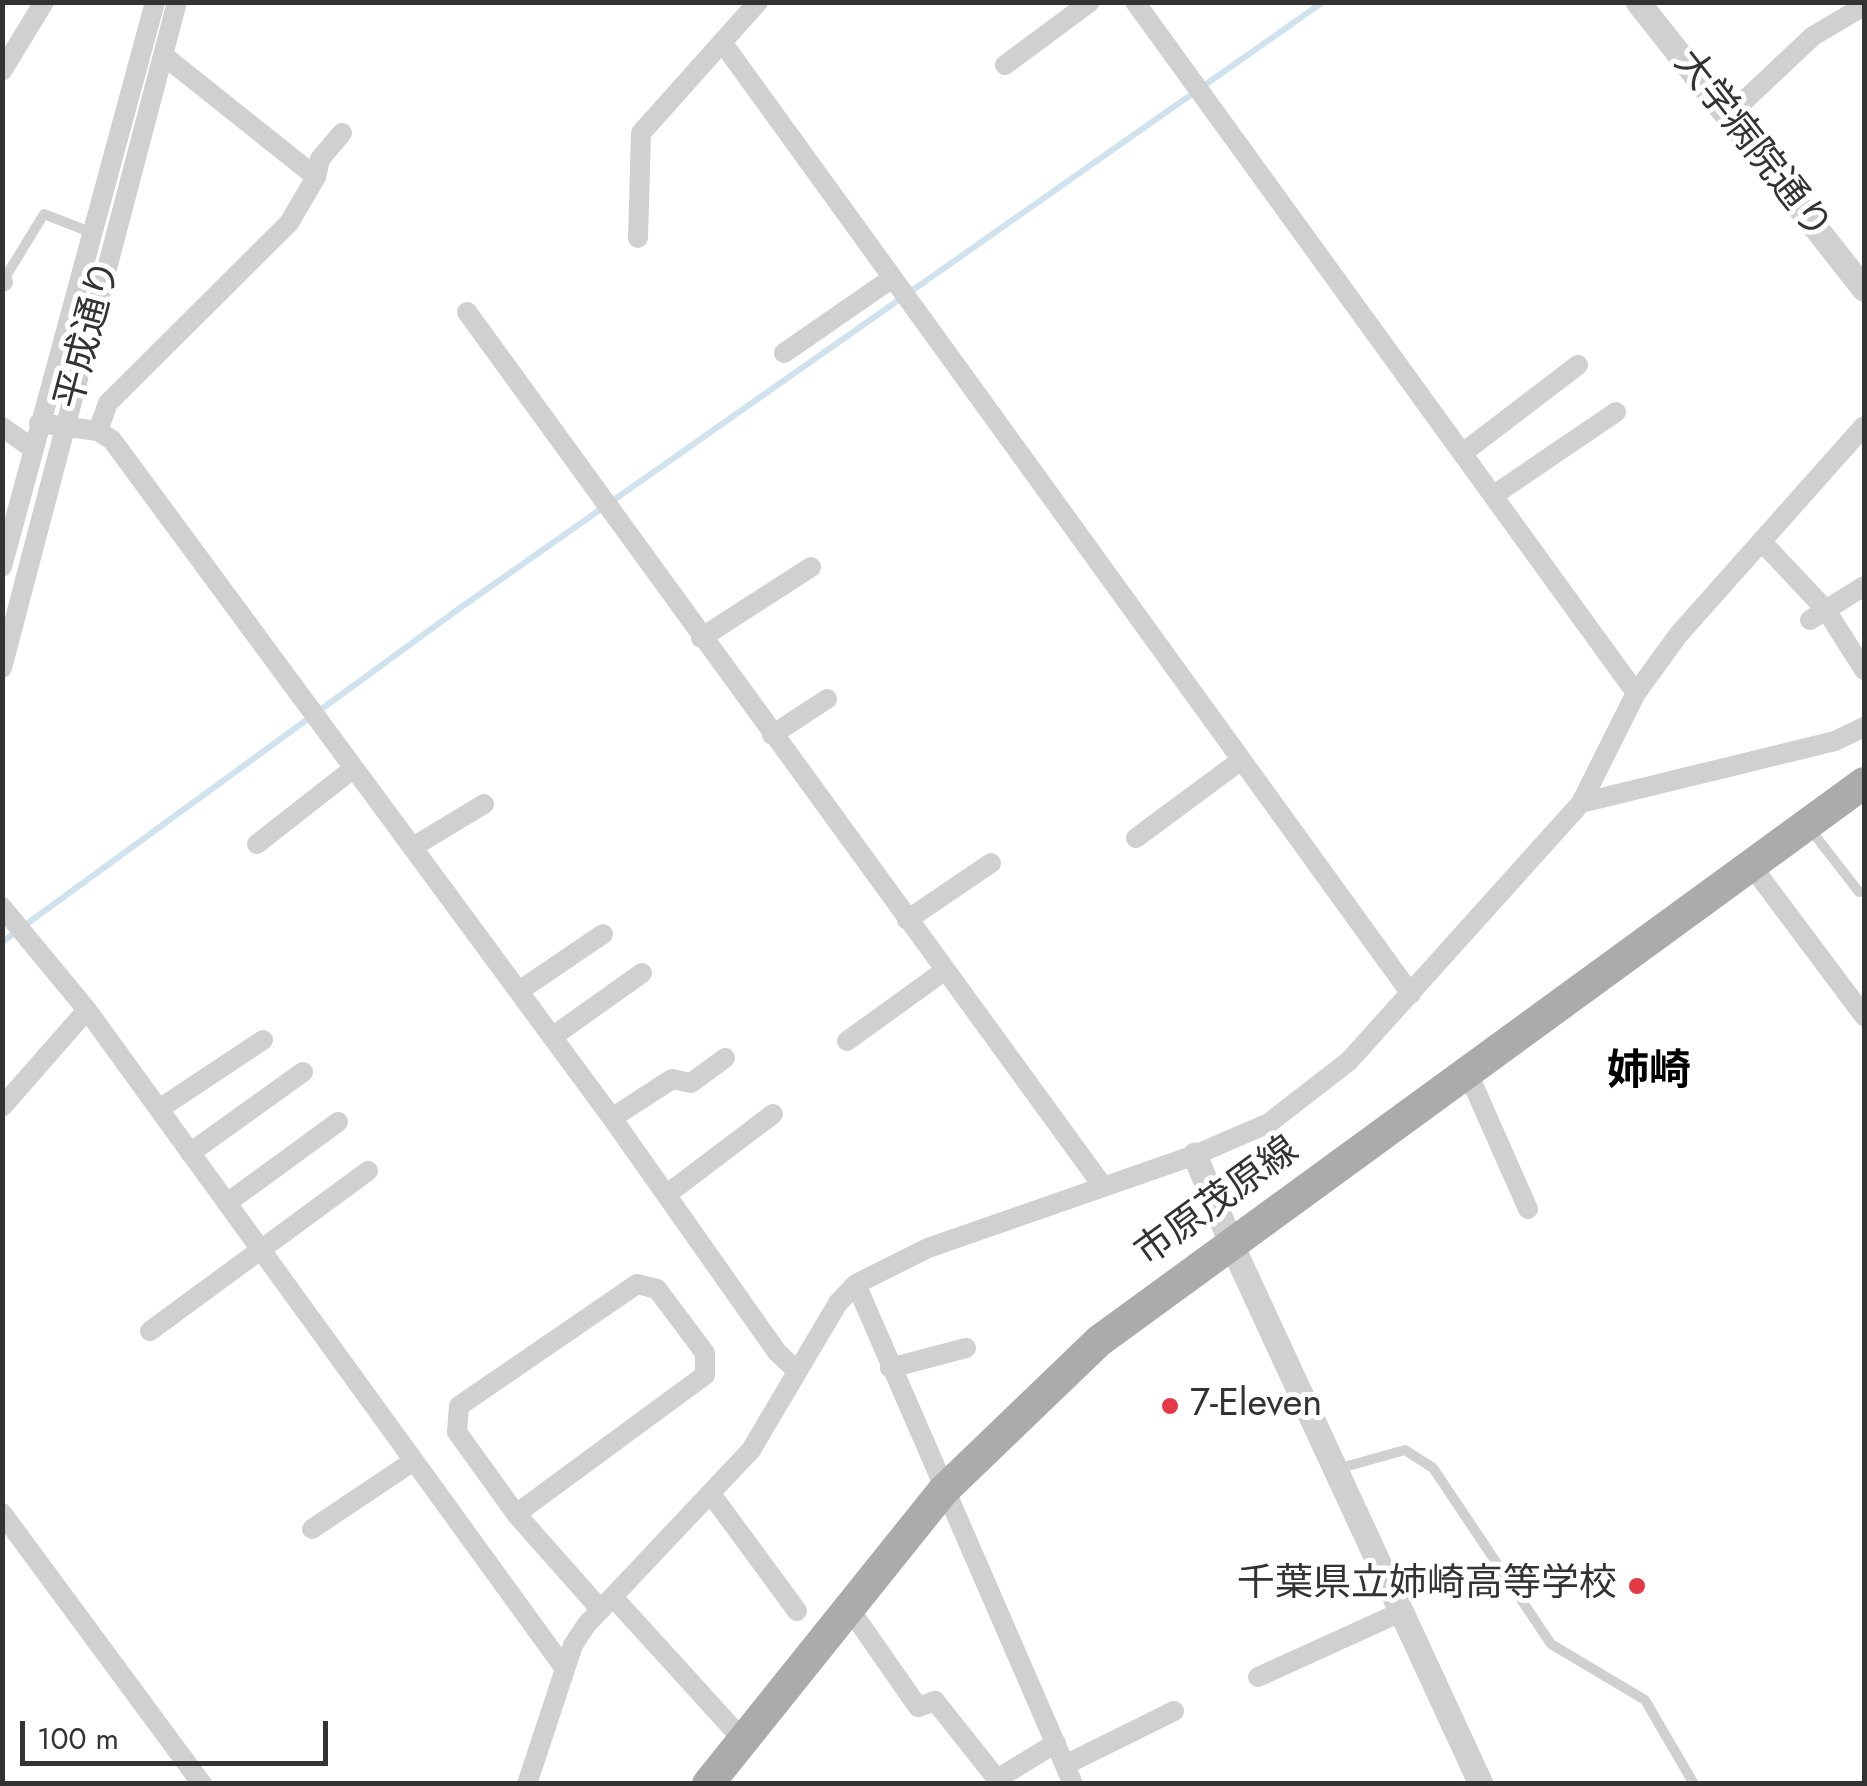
<!DOCTYPE html>
<meta charset="utf-8">
<style>
body{margin:0}
#map{position:relative;width:1867px;height:1786px;overflow:hidden;background:#fff;font-family:Jost,sans-serif}
canvas{display:block}
.frame{position:absolute;inset:0;border:5px solid #333;pointer-events:none}
.scale{position:absolute;left:20px;top:1721px;width:308px;height:45px;box-sizing:border-box;border:5px solid #333;border-top:0;padding-left:12px;font-size:30px;line-height:35px;white-space:nowrap;color:#333;-webkit-text-stroke:8px #fff;paint-order:stroke}
</style>
<div id="map">
<canvas width="1867" height="1786"></canvas>
<div class="frame"></div>
<div class="scale">100 m</div>
</div>
<script>
const c = document.querySelector('canvas').getContext('2d');
c.lineJoin = 'round';
const toPath = rows => new Path2D(rows.map(r => 'M' + r).join(''));
function strokePath(path, color, width, dash) { c.strokeStyle = color; c.lineWidth = width; c.lineCap = dash ? 'butt' : 'round'; c.setLineDash(dash || []); c.stroke(path); }
function write(font, color, halo, rows, align = 'center') {
  c.font = font + ' Jost,"Noto Sans JP",sans-serif'; c.lineWidth = 10; c.setLineDash([]); c.textBaseline = 'middle'; c.strokeStyle = halo; c.fillStyle = color; for (const [text, x, y, turn = 0] of rows) {
    c.save(); c.translate(x, y); c.rotate((+turn || 0) * Math.PI / 180); c.textAlign = isNaN(turn) ? turn : align; if (halo) c.strokeText(text, 0, 0); c.fillText(text, 0, 0); c.restore();
  }
}
const stream = toPath([
 [2,942,460,608,1323,2]
]);
const service = toPath([
 [3,281,44,214,95,234],
 [1810,829,1859,892],
 [1337,1469,1405,1450,1433,1468,1551,1644,1645,1700,1694,1784]
]);
const minor = toPath([
 [1135,2,1636,693],
 [722,42,1411,994],
 [163,55,316,177],
 [1005,65,1090,2],
 [2,71,44,2],
 [1727,117,1813,36,1864,6],
 [638,238,641,133,758,2],
 [2,282,3,282],
 [467,312,1102,1185],
 [784,353,891,279],
 [39,423,98,431,112,440,612,1118,777,1352,797,1371],
 [2,427,32,448],
 [98,431,108,403,289,223,316,177,320,159,342,133],
 [1464,452,1578,365],
 [1494,495,1616,412],
 [1762,542,1826,610,1864,670],
 [2,567,155,2],
 [1810,620,1864,586],
 [701,638,811,567],
 [2,668,177,2],
 [772,735,827,699],
 [1581,803,1835,741,1864,727],
 [1136,838,1240,761],
 [257,844,354,768],
 [413,847,484,804],
 [1751,865,1864,1016],
 [2,907,87,1010,565,1669],
 [907,920,991,863],
 [519,991,603,934],
 [552,1037,642,973],
 [847,1041,944,971],
 [1467,1071,1528,1209],
 [2,1107,87,1010],
 [159,1109,263,1040],
 [612,1118,672,1079,691,1083,725,1058],
 [190,1153,303,1072],
 [666,1195,773,1114],
 [227,1203,338,1122],
 [856,1284,1073,1784],
 [150,1331,368,1171],
 [890,1368,966,1348],
 [711,1494,797,1611],
 [2,1513,202,1784],
 [516,1514,705,1375,705,1353,657,1289,637,1284,459,1406,457,1432,516,1514,601,1610],
 [312,1529,412,1462],
 [613,1597,743,1740],
 [849,1608,918,1707,935,1701,997,1779,1056,1743],
 [1258,1677,1401,1612],
 [1065,1765,1174,1711],
 [527,1784,573,1645,587,1624,751,1450,838,1303,856,1284,928,1248,1195,1155,1269,1123,1349,1061,1581,803,1636,693,1679,634,1864,426]
]);
const tertiary = toPath([
 [1638,2,1864,289],
 [1195,1155,1231,1243,1481,1784]
]);
const primary = toPath([
 [708,1784,943,1491,1099,1341,1864,783]
]);
const markers = [
 [1170,1406,10,"#e63946"],
 [1637,1586,10,"#e63946"]
];
const streetNames = [
 ["大学病院通り",1751,146,52],
 ["平成通り",90,335,-75],
 ["市原茂原線",1218,1203,-36]
];
const poiNames = [
 ["7-Eleven",1190,1406],
 ["千葉県立姉崎高等学校",1617,1586,"right"]
];
const quarterNames = [
 ["姉崎",1649,1074]
];
strokePath(stream, '#cfe2ee', 6);
strokePath(service, '#d0d0d0', 10);
strokePath(minor, '#d0d0d0', 20);
strokePath(tertiary, '#d0d0d0', 25);
strokePath(primary, '#ababab', 32);
for (const [x, y, r, color] of markers) { const dot = new Path2D(); dot.arc(x, y, r, 0, 2 * Math.PI); c.fillStyle = color; c.fill(dot); strokePath(dot, '#fff', 4); }
write('38px', '#333', '#fff', streetNames);
write('38px', '#333', '#fff', poiNames, 'left');
write('bold 42px', '#000', '#fff', quarterNames);
</script>
